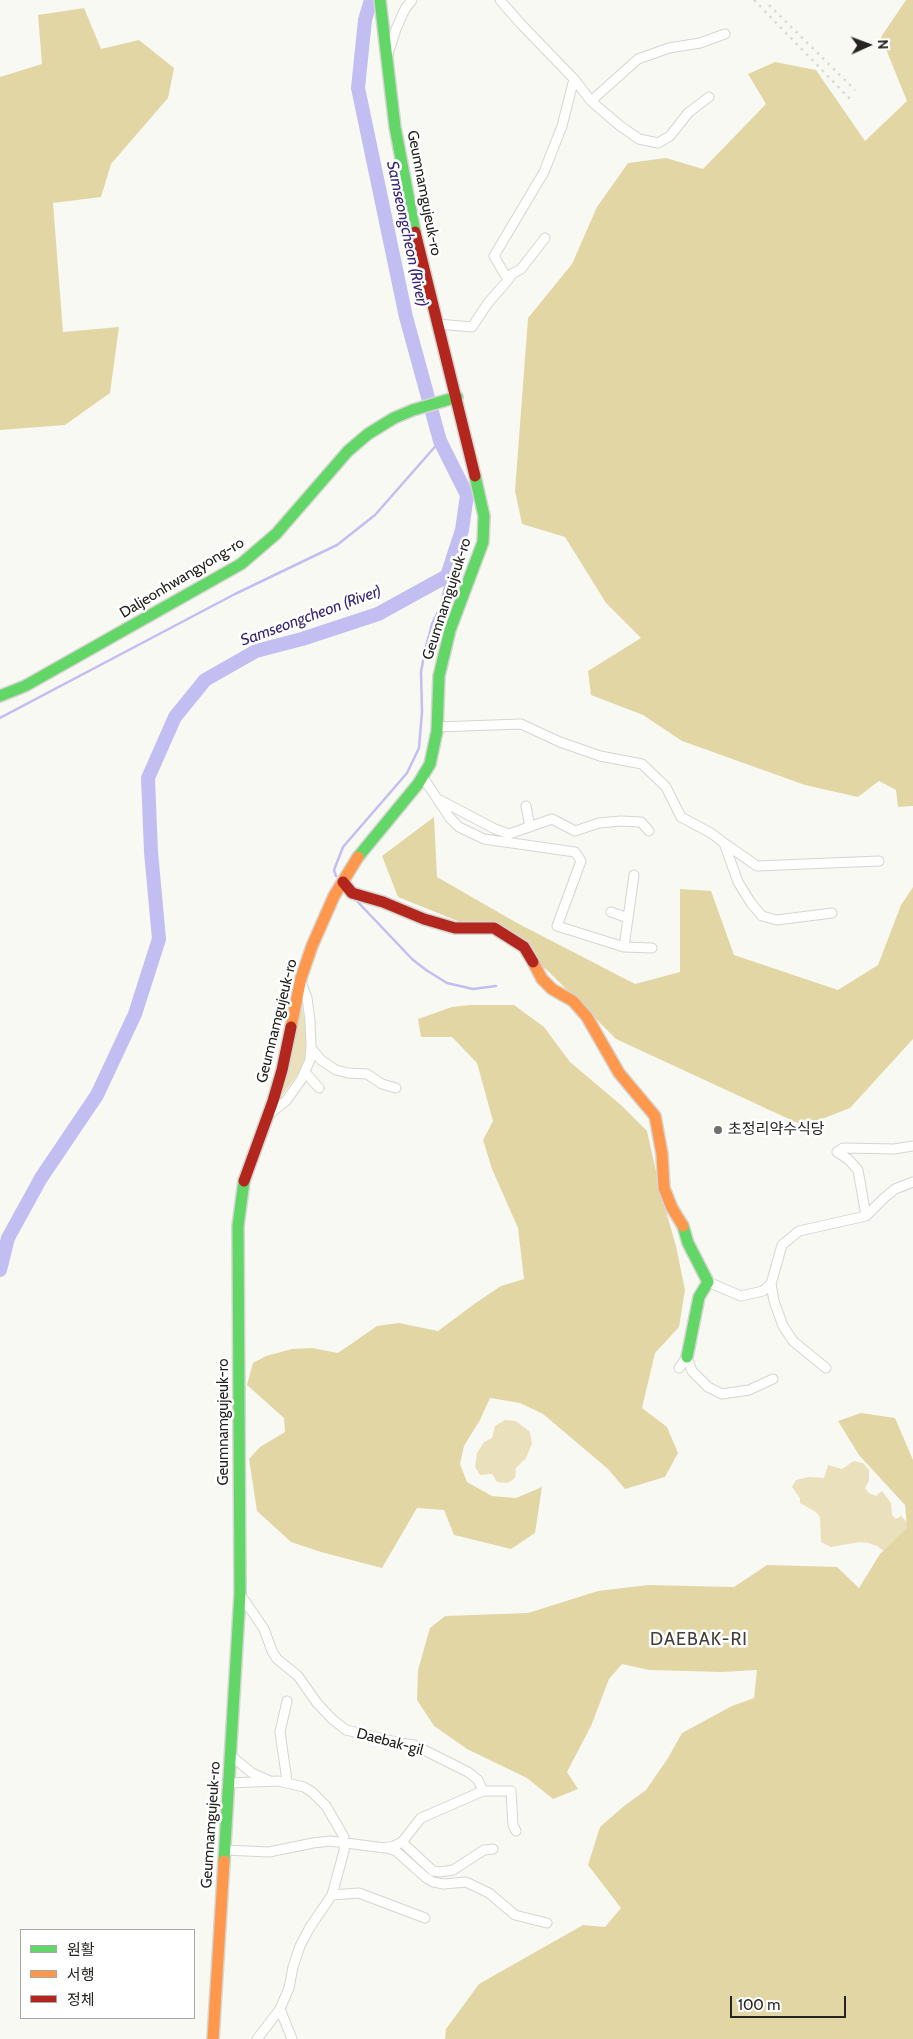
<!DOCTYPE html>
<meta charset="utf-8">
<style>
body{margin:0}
#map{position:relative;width:913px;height:2039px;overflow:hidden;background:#f9f9f4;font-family:Cabin,"Noto Sans KR",sans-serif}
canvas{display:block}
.legend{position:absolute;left:20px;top:1929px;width:175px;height:90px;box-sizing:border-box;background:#fff;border:1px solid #a8a7a6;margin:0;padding:6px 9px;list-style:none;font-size:15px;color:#252421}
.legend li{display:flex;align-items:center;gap:10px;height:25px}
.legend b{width:25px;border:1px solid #a8a7a6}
.north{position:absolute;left:843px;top:20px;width:50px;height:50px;-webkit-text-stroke:4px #fff;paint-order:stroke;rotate:88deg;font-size:14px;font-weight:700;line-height:20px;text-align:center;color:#252421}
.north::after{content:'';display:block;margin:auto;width:18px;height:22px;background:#252421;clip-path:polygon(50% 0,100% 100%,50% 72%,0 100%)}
.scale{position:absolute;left:730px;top:1996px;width:116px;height:22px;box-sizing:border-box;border:2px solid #252421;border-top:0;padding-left:6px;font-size:15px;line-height:18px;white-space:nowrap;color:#252421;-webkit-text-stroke:4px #fff;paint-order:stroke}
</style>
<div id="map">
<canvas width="913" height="2039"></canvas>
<ul class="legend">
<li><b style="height:6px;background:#63d668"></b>원활</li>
<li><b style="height:6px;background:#ff974d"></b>서행</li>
<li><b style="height:6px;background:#b3261e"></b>정체</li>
</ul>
<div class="north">N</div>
<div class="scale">100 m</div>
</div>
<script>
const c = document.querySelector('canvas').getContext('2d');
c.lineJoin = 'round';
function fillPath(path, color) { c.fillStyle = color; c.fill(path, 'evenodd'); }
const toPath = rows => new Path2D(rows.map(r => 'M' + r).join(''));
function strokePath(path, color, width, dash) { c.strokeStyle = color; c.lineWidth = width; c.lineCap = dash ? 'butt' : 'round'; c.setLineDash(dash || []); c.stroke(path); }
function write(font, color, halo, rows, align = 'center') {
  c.font = font + ' Cabin,"Noto Sans KR",sans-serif'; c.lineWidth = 5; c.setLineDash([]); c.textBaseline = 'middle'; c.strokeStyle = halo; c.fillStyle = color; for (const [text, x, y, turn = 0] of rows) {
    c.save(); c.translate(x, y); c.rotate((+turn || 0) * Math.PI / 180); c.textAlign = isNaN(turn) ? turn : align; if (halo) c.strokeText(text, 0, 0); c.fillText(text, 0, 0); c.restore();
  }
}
const green = toPath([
 [301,1003,306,1027,307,1055,301,1070,281,1097],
 [505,1420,516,1421,530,1432,532,1444,526,1458,516,1468,515,1478,508,1483,497,1482,492,1474,480,1475,475,1467,477,1453,484,1442,492,1438,495,1426],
 [854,1461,863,1463,869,1470,869,1481,865,1488,869,1493,876,1496,882,1491,891,1503,892,1515,896,1519,901,1516,913,1528,889,1555,877,1546,868,1543,860,1542,831,1547,821,1542,820,1517,816,1512,800,1503,800,1498,792,1487,796,1480,809,1477,824,1478,828,1465,842,1469]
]);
const forest = toPath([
 [906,0,913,0,913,806,898,807,896,790,879,781,858,797,805,785,682,741,643,715,591,695,588,671,641,638,606,603,565,537,522,524,515,491,528,318,572,264,597,207,628,163,666,158,703,169,766,104,748,74,775,62,816,70,865,141,907,101,881,37],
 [84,8,101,49,139,40,174,68,168,98,111,164,101,197,53,203,63,332,119,327,110,393,65,425,0,430,0,77,42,64,38,15],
 [434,817,437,877,517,923,635,984,680,972,680,889,711,891,734,955,838,990,878,965,901,905,913,887,913,1039,850,1108,804,1126,616,1039,547,970,500,938,398,897,382,856],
 [470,1005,514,1005,544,1027,570,1062,621,1105,647,1131,661,1194,676,1246,685,1290,679,1327,655,1353,642,1408,667,1427,678,1453,665,1477,625,1489,608,1469,543,1414,520,1403,490,1398,480,1420,464,1446,460,1464,467,1482,492,1496,516,1498,542,1487,535,1533,511,1549,454,1535,444,1510,417,1508,382,1568,321,1552,291,1542,257,1511,249,1459,260,1447,285,1432,284,1418,247,1385,253,1363,266,1356,292,1349,312,1348,338,1353,377,1326,399,1323,438,1331,477,1302,501,1286,524,1279,518,1228,492,1169,483,1140,493,1121,477,1063,452,1037,421,1037,418,1019,452,1007],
 [861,1413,895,1418,913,1460,913,2039,445,2039,446,2029,479,1984,583,1925,605,1927,621,1908,588,1865,600,1827,624,1806,646,1790,668,1758,682,1733,732,1706,754,1698,757,1670,722,1672,649,1670,622,1664,609,1679,591,1726,567,1772,578,1789,553,1799,527,1778,467,1749,434,1726,417,1700,418,1670,430,1628,445,1616,528,1613,598,1591,648,1585,734,1587,767,1565,837,1567,859,1588,880,1554,907,1528,905,1505,859,1455,838,1421]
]);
const stream = toPath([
 [0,718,235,594,337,545,375,515,440,441],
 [336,876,334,870,343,847,407,773,419,748,422,712,421,672,425,650,432,624,441,606,447,576],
 [355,899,412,959,426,970,447,983,473,989,496,986]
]);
const river = toPath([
 [0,1270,8,1238,41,1178,97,1095,135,1014,159,939,151,852,148,778,175,717,205,680,256,651,302,639,378,614,447,576,462,530,467,495,440,441,406,317,358,88,365,20,371,0]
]);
const street = toPath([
 [500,0,520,23,574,79,591,101,619,125,639,139,658,143,670,136,688,113,709,97],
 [388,54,396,29,405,9,412,0],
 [591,101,638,59,669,48,700,43,725,34],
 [508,280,512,274,521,269,545,238],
 [438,324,472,327,488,303,508,280,494,256,544,172,562,126,574,79],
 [437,727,521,724,560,742,600,756,642,764,666,787,681,817,711,833,724,843,738,882,751,903,762,916,777,920,832,913],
 [422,776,450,818,459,827,484,839,575,852,581,861,557,926,624,947,652,948],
 [440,800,495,829,509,834,552,819,575,831,599,823,621,821,641,822,649,831],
 [526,806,530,827],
 [724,843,757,866,879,861],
 [611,912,628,918],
 [624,947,634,875],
 [311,1048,321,1060,336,1070,348,1073,367,1074,382,1084,396,1088],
 [305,1072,319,1088],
 [269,1114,286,1101,301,1080,310,1060,311,1045,310,1020,307,998,301,982],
 [866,1216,858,1170,848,1159,837,1152,843,1148,894,1149,913,1146],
 [708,1282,741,1296,763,1291,771,1284,774,1301,783,1326,793,1341,826,1368],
 [771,1284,782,1245,799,1231,866,1216,884,1198,895,1189,913,1182],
 [679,1368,687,1357,692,1371,708,1387,722,1394,749,1390,773,1379],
 [240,1594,264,1629,272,1651,277,1659,298,1676,317,1703,332,1719,346,1730,401,1743,414,1745,468,1772,478,1780,483,1791],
 [287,1701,280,1732,287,1781],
 [230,1755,252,1773,268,1780],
 [229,1783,278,1781,304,1787,312,1792,326,1806,344,1837,344,1851,332,1895,310,1927,300,1946,293,1967,289,1988,280,2009,257,2039],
 [402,1842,433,1871,440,1872,453,1870,484,1850,493,1849],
 [387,1848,396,1851,425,1877,433,1882,444,1884,466,1882,489,1893,515,1915,547,1923],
 [224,1850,269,1852,313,1843,330,1841,385,1848,394,1846,402,1842,421,1818,483,1791,511,1791,513,1825,516,1831],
 [332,1895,359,1893,425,1918],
 [280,2009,292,2039]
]);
const fast = toPath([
 [380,0,395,127,415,232],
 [0,696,25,686,241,564,276,534,348,451,368,434,394,418,413,410,457,397],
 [358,857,418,784,430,764,437,731,439,676,450,630,483,542,484,516,475,476],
 [683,1226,688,1243,708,1282,699,1297,687,1357],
 [224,1861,240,1594,238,1226,244,1181]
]);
const slow = toPath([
 [533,962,542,979,552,989,573,1001,587,1017,619,1073,655,1116,662,1154,664,1188,672,1208,683,1226],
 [291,1027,301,978,312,946,334,896,358,857],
 [213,2039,224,1861]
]);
const jam = toPath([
 [415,232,475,476],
 [343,882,352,893,383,902,424,919,455,928,494,928,524,947,533,962],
 [244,1181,273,1101,282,1070,291,1027]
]);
const rail = toPath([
 [754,0,852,101],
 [769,5,855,90]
]);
const markers = [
 [718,1130,5,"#6f6f6b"]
];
const streetNames = [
 ["Geumnamgujeuk-ro",424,193,79],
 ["Daljeonhwangyong-ro",182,578,-31],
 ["Geumnamgujeuk-ro",447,599,-72],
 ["Geumnamgujeuk-ro",277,1021,-76],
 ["Geumnamgujeuk-ro",224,1422,-90],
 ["Daebak-gil",390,1742,15],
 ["Geumnamgujeuk-ro",211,1825,-86]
];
const poiNames = [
 ["초정리약수식당",728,1130]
];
const waterNames = [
 ["Samseongcheon (River)",407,234,78],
 ["Samseongcheon (River)",311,616,-20]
];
const quarterNames = [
 ["DAEBAK-RI",699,1640]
];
fillPath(green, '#eae0bb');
fillPath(forest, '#e3d6a5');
strokePath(stream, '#c2bef1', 2.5);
strokePath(river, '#c2bef1', 14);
strokePath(street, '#d5d5d1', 11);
strokePath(fast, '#d5d5d1', 14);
strokePath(slow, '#d5d5d1', 14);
strokePath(jam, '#d5d5d1', 14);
strokePath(street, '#fefefd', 9);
strokePath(fast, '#63d668', 11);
strokePath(slow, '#ff974d', 11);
strokePath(jam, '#b3261e', 11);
strokePath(rail, '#d9d9d7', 2.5, [2.5, 5]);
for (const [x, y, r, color] of markers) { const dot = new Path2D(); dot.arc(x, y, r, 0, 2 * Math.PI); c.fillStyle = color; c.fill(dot); strokePath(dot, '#fff', 2); }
write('15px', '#252421', '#fff', streetNames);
write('15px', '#252421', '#fff', poiNames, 'left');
write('italic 16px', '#3a277d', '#fff', waterNames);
c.letterSpacing = '1px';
write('18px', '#424039', '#fff', quarterNames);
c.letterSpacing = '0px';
</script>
